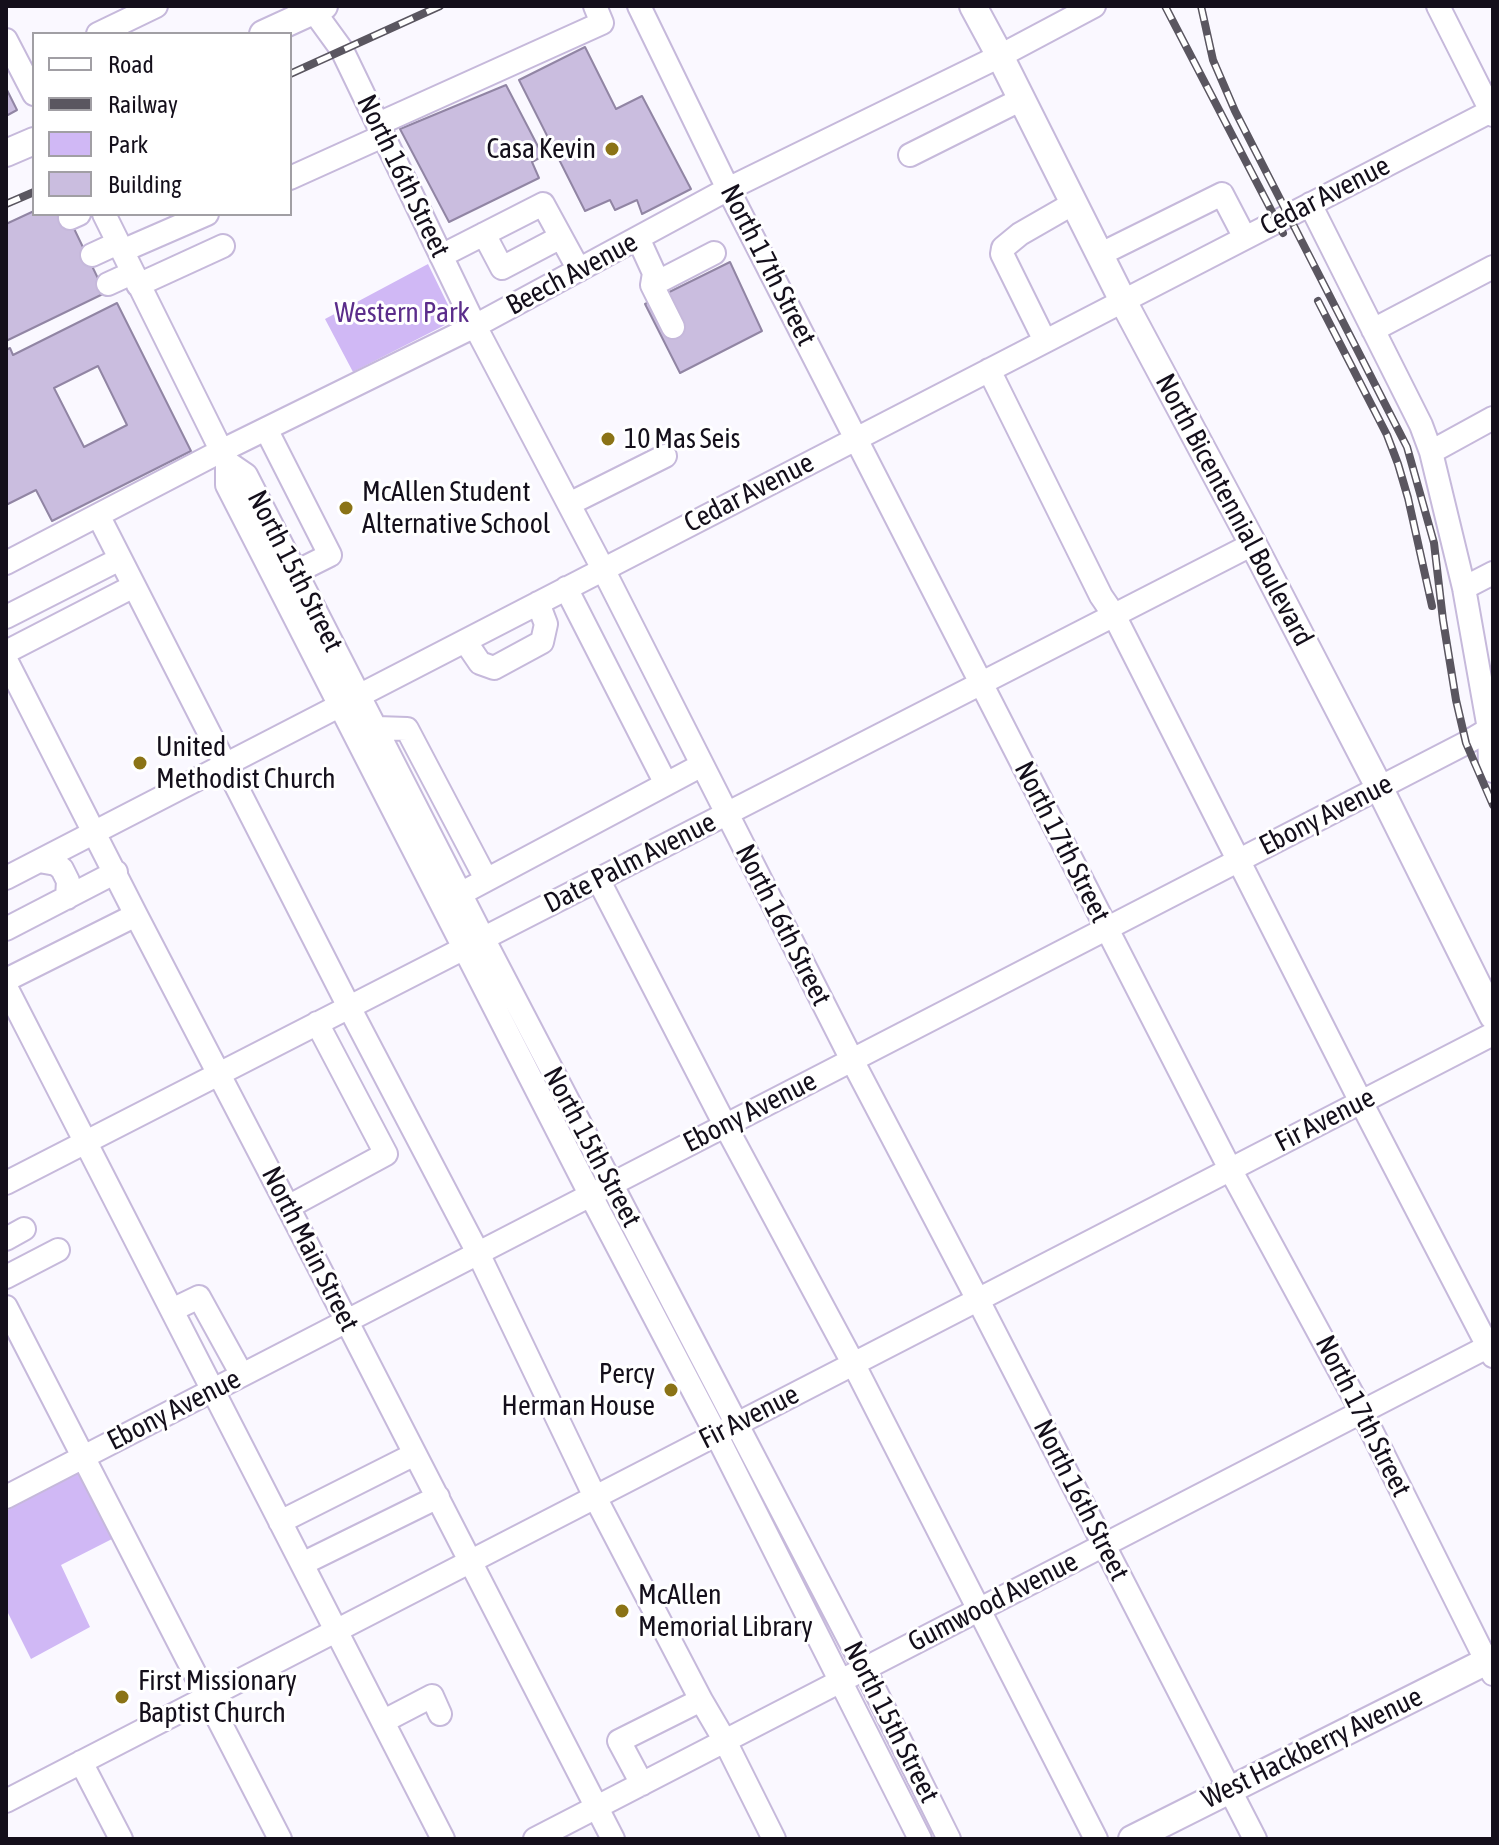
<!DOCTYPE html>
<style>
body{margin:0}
#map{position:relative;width:1499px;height:1845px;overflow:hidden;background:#faf8ff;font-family:"Asap Condensed",sans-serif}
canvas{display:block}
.frame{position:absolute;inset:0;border:8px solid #140f1b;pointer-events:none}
.legend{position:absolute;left:32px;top:32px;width:260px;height:184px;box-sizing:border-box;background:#fff;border:2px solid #a19fa4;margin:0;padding:10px 14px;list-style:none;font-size:24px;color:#140f1b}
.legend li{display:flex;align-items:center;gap:16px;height:40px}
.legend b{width:40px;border:2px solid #a19fa4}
</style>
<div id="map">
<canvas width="1499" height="1845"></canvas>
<div class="frame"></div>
<ul class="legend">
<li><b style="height:10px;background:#fff"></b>Road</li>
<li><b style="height:10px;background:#5a5660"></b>Railway</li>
<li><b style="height:22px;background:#d0b8f5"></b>Park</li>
<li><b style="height:22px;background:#cabddf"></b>Building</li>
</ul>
</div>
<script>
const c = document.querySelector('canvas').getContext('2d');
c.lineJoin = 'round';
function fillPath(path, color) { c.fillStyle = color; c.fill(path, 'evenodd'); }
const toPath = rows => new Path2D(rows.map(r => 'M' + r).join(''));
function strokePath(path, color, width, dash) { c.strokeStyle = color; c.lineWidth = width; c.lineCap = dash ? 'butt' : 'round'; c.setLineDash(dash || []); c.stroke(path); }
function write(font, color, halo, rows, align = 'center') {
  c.font = font + ' "Asap Condensed",sans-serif'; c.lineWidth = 6; c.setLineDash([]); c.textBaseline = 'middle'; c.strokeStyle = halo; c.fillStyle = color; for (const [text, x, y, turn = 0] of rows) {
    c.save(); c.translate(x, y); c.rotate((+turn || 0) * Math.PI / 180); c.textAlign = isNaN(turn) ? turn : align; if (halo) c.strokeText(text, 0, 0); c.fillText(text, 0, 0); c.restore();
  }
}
const green = toPath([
 [428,264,452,313,447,324,353,372,325,319],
 [79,1472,112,1539,61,1565,90,1627,31,1659,6,1609,6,1511]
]);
const building = toPath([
 [585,47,616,109,642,96,691,189,642,214,637,200,615,210,610,200,585,211,519,80,585,47],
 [506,85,543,156,532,162,539,178,449,222,400,129,506,85],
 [6,88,17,110,6,116,6,88],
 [34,211,34,214,67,214,105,293,6,341,6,224,34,211],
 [730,262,762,331,680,373,645,304,730,262],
 [117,303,191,451,52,521,36,490,6,505,6,350,10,348,13,355,117,303],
 [98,366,127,425,84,447,54,388,98,366]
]);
const minor = toPath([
 [310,6,342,50,475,326,603,569,852,1060,978,1300,1255,1839],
 [639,6,728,189,981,683,1230,1169,1362,1412,1493,1674],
 [1438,6,1493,115],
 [98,34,156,6],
 [6,40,34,94],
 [378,124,602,23,595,6],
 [910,155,1022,99],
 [290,178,383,136],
 [1310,204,1421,425,1431,452,1464,588,1489,729,1490,765,1493,771],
 [104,214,227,462,227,485,590,1194,716,1434,920,1839],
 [70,218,79,214],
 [484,234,502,268,561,237],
 [638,238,654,273,652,285,673,327],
 [122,251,207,214],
 [92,255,118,243],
 [1099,255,1222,194,1245,238],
 [441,256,543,204,579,270],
 [108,284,132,273],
 [138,285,223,246],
 [652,285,714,253],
 [1373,330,1493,267],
 [1045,341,1002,254,1003,248,1020,234,1074,203],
 [989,370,1101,596,1114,615,1361,1102,1493,1356],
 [266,429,330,555,296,572],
 [1431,452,1493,418],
 [227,462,246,475,483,938,864,1668,949,1839],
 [569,504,665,456],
 [98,515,349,1007,478,1253,595,1497,701,1700,619,1741,642,1784],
 [6,563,221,451,475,326,728,189,1000,56,1094,6],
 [566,588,666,784],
 [1464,588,1493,573],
 [6,617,120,559],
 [465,641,480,663,494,668,542,642,546,624,538,603],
 [6,652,134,586],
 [6,660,136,915,288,1207,613,1839],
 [377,728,407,729,486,879],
 [39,861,56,864,62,869,68,881,67,898],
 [6,878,1493,110],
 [598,879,725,1125,853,1363,1096,1839],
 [460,894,702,765],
 [6,929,116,872],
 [6,980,136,915],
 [6,987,443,1839],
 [6,1183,1253,544],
 [288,1207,386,1154,317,1023],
 [6,1239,24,1229],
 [6,1277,58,1250],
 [6,1307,280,1839],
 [172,1310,199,1297,242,1375],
 [6,1497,1466,743,1493,727],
 [280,1522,415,1454],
 [302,1564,438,1497],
 [701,1700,725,1741,774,1839],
 [384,1721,432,1696,440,1714],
 [81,1762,121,1839],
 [6,1801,1493,1034],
 [535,1839,1493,1344]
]);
const major = toPath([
 [973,6,1000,56,1123,301,1253,544,1379,787,1493,1016],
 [263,34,324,6],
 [6,153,34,141],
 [1132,1839,1493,1658]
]);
const rail = toPath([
 [1165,6,1283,233],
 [1201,6,1213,60,1235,111,1407,447,1434,543,1443,620,1456,700,1466,743,1493,805],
 [290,74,440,6],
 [6,204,34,192],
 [1318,301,1387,435,1398,464,1408,498,1432,606]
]);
const markers = [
 [612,149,8,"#8b7316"],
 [608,439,8,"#8b7316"],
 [346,508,8,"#8b7316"],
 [140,763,8,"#8b7316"],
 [671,1390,8,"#8b7316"],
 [622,1611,8,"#8b7316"],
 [122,1697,8,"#8b7316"]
];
const poiNames = [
 ["Casa Kevin",596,149,"right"],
 ["10 Mas Seis",624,439],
 ["McAllen Student",362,492],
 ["Alternative School",362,524],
 ["United",156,747],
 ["Methodist Church",156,779],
 ["Percy",655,1374,"right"],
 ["Herman House",655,1406,"right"],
 ["McAllen",638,1595],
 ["Memorial Library",638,1627],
 ["First Missionary",138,1681],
 ["Baptist Church",138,1713]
];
const streetNames = [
 ["North 16th Street",403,176,64],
 ["Cedar Avenue",1325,196,-27],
 ["North 17th Street",768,265,63],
 ["Beech Avenue",572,274,-28],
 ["Cedar Avenue",749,493,-27],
 ["North Bicentennial Boulevard",1234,510,62],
 ["North 15th Street",295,571,63],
 ["Ebony Avenue",1326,815,-27],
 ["North 17th Street",1062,842,63],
 ["Date Palm Avenue",630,863,-27],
 ["North 16th Street",783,925,63],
 ["Ebony Avenue",750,1112,-27],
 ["Fir Avenue",1325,1120,-27],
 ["North 15th Street",592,1147,62],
 ["North Main Street",310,1249,63],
 ["Ebony Avenue",174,1410,-27],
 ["North 17th Street",1363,1416,63],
 ["Fir Avenue",749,1417,-27],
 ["North 16th Street",1081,1500,63],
 ["Gumwood Avenue",993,1602,-27],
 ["North 15th Street",891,1722,63],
 ["West Hackberry Avenue",1312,1748,-26]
];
const parkNames = [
 ["Western Park",402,313]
];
fillPath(green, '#d0b8f5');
fillPath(building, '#cabddf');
strokePath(building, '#9185a4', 2);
strokePath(minor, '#c6b9db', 26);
strokePath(major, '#c6b9db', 30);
strokePath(minor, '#fff', 22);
strokePath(major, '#fff', 26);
strokePath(rail, '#5a5660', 8);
strokePath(rail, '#fff', 5, [15]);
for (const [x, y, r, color] of markers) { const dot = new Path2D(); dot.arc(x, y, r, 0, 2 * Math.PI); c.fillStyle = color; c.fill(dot); strokePath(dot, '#fff', 3); }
write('28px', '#140f1b', '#fff', poiNames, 'left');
write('28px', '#140f1b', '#fff', streetNames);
write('28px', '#5b2d8b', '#fff', parkNames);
</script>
